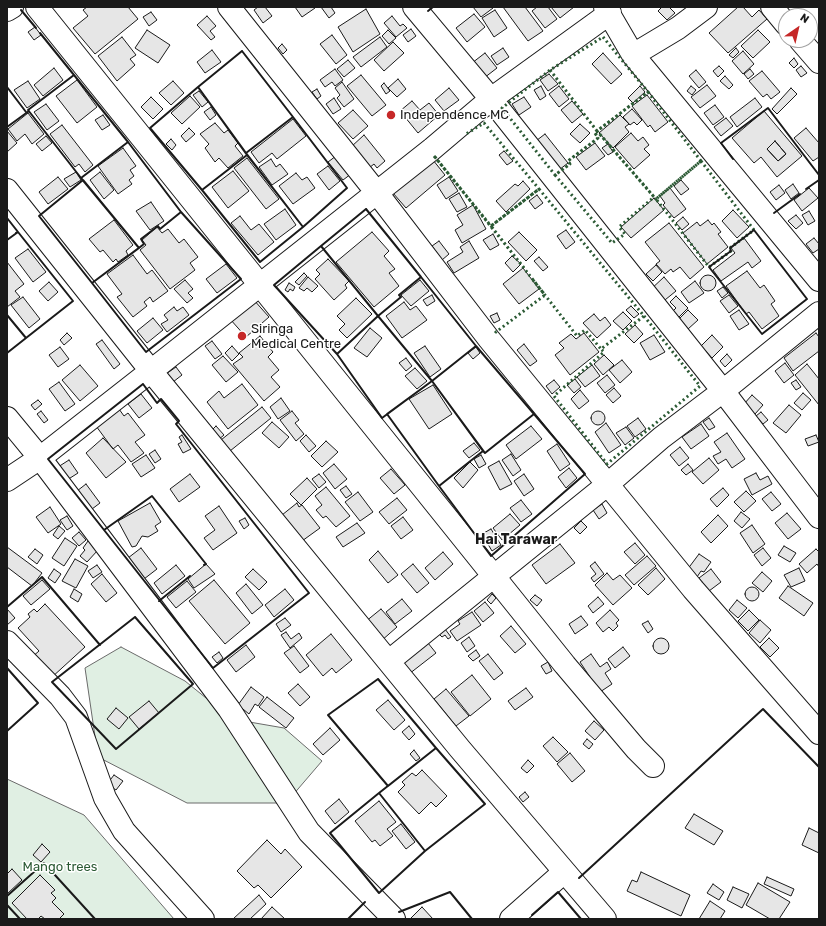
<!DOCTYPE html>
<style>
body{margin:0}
#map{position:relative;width:826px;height:926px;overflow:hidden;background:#fff;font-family:Rubik,sans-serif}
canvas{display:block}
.frame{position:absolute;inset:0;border:8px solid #1a1a1a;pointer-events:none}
.north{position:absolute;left:778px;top:8px;width:40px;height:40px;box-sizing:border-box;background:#fff;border:1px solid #a3a3a3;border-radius:50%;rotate:34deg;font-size:11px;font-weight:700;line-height:16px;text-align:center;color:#1a1a1a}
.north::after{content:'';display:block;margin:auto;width:14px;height:18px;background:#c62828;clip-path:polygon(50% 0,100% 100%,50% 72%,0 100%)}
</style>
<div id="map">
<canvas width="826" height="926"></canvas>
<div class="frame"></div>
<div class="north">N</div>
</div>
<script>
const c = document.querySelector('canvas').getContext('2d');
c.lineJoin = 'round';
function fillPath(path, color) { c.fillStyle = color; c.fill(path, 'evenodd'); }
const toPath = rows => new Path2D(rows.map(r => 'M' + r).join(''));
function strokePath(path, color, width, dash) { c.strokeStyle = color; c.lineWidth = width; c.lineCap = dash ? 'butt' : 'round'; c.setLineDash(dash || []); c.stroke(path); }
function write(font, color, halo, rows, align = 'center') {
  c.font = font + ' Rubik,sans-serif'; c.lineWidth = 3; c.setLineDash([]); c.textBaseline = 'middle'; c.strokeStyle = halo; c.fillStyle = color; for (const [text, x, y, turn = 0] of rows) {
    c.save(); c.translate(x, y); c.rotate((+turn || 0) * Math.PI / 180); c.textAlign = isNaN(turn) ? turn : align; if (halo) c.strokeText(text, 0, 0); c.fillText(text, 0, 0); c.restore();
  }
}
const green = toPath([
 [121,647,185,681,232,719,284,728,322,761,286,803,187,803,98,757,85,668,121,647],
 [7,779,84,815,174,919,7,919,7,779]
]);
const building = toPath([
 [87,7,128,7,138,19,95,54,73,28,88,16,83,10,87,7],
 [258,7,265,7,272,16,263,23,254,10,258,7],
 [295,7,315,7,315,8,302,17,295,7],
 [321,7,331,7,335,13,329,18,321,7],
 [473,7,493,7,493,8,481,17,473,7],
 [503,7,525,7,543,31,528,41,503,7],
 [537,7,548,7,557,19,545,28,532,11,537,7],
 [551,7,574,7,560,18,551,7],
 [662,7,669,7,675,13,667,20,658,11,662,7],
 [738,7,743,7,752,17,759,10,767,19,728,53,709,33,738,7],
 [366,9,380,34,353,52,338,27,366,9],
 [495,10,507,28,494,37,482,18,495,10],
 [151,12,157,20,149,26,143,17,151,12],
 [474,14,485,27,467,42,456,28,474,14],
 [207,16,216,26,210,31,215,37,211,40,197,25,207,16],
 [392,16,400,26,403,24,407,28,396,37,384,23,392,16],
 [35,27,41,35,34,40,28,32,35,27],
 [411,29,416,36,408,42,403,35,411,29],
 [147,30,170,45,158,63,135,48,147,30],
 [388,30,396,38,389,44,382,36,388,30],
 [758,30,770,42,753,58,741,46,758,30],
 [332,35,347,55,336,64,320,44,332,35],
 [122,37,136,55,130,59,135,65,117,81,98,56,122,37],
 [380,37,387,47,361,67,353,57,380,37],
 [393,42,404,53,384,71,374,60,393,42],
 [282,44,287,50,283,54,278,48,282,44],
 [503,48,509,57,497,65,491,56,503,48],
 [736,48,739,52,733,58,729,55,736,48],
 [212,50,221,62,205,73,197,62,212,50],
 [743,51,754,64,743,74,732,61,743,51],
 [485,53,497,68,484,78,472,63,485,53],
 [603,53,622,74,611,84,592,64,603,53],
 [794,58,798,64,794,68,789,63,794,58],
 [348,60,355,68,344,77,337,69,348,60],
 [719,66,724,71,718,77,713,71,719,66],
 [801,66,807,73,801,77,796,70,801,66],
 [54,68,63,80,43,96,34,85,54,68],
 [335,69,343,80,335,86,332,82,325,87,320,80,335,69],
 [750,69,754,74,748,79,744,74,750,69],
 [696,70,706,82,699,88,689,76,696,70],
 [762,71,780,92,771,99,767,94,763,97,749,81,762,71],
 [549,74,558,84,548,91,540,80,549,74],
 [361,75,386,105,372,116,347,86,361,75],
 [725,76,733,85,729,89,720,81,725,76],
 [398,79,406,89,397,97,388,88,398,79],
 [77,80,97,107,77,123,56,96,77,80],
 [28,81,40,99,27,108,14,90,28,81],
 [173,81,184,93,171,105,159,93,173,81],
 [342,82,354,99,344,107,337,98,340,95,335,88,342,82],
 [384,83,390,91,386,94,381,86,384,83],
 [707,85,716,96,700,108,691,97,707,85],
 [541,86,546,96,540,100,534,90,541,86],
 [559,86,569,99,559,107,549,94,559,86],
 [640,86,645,92,633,103,628,98,640,86],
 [691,86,696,90,692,95,687,91,691,86],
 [449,88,459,100,444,111,435,100,449,88],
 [791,88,797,94,777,114,772,109,791,88],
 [317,89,321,96,317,99,312,92,317,89],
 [199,91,208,102,202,107,193,95,199,91],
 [647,95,668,122,655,132,650,125,648,127,632,106,647,95],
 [190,96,200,107,182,124,171,113,190,96],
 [151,97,163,109,153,119,141,107,151,97],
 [524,97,531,107,519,115,512,104,524,97],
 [334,98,341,109,333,114,326,104,334,98],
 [755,98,762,107,737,127,730,117,755,98],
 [412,101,420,110,429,103,439,115,418,133,400,111,412,101],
 [572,101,583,114,572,123,561,110,572,101],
 [46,104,59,121,47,130,34,112,46,104],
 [715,105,724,117,713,125,704,113,715,105],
 [211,107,216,115,210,120,204,112,211,107],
 [632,109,642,120,637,125,634,122,630,125,623,117,632,109],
 [353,110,368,126,353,139,338,123,353,110],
 [764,111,802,156,777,177,761,157,754,163,732,138,764,111],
 [775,141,786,154,778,161,767,149,775,141],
 [28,113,44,134,32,144,25,134,17,141,8,129,28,113],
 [103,115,110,125,102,130,95,120,103,115],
 [620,115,629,124,625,127,629,132,613,148,599,133,620,115],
 [726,118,733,126,721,136,714,127,726,118],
 [293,119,306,136,277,159,272,153,259,163,251,152,293,119],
 [215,123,224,133,228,130,238,143,235,146,243,156,228,168,219,158,215,162,205,148,209,144,200,134,215,123],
 [580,124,590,133,580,143,570,134,580,124],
 [62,125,93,165,85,172,79,164,75,167,50,134,62,125],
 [189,128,195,134,186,142,181,136,189,128],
 [806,128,819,143,819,157,813,161,794,138,806,128],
 [7,131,17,143,7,152,7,131],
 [631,133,638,141,643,137,649,145,644,149,650,155,634,169,615,147,631,133],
 [545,134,568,163,555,173,532,144,545,134],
 [364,135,385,161,377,168,374,164,369,168,351,147,364,135],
 [46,136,52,143,42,151,36,144,46,136],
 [171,139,176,145,172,150,166,144,171,139],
 [775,141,786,154,778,161,767,149,775,141],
 [595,143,605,156,586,170,576,157,595,143],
 [608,144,613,152,608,155,602,148,608,144],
 [123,148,136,166,130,170,134,176,129,180,132,184,118,194,98,166,123,148],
 [504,151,513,161,507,165,499,155,504,151],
 [336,156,351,174,343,180,328,162,336,156],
 [247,158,279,199,266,209,234,168,247,158],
 [271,159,276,167,280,164,288,174,272,185,259,167,271,159],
 [433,160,445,175,406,208,393,193,433,160],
 [328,166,340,181,329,190,317,174,328,166],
 [233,171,249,191,228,208,212,187,233,171],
 [76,172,81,180,70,187,64,179,76,172],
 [100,172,114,190,104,199,90,180,100,172],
 [296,173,302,180,307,177,315,188,293,204,279,186,296,173],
 [58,177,68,189,48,204,39,192,58,177],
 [449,177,458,191,446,199,437,185,449,177],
 [681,180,689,189,681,195,674,186,681,180],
 [523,181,530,189,506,212,496,201,515,184,518,186,523,181],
 [793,184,799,193,791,199,785,190,793,184],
 [779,185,785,193,776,200,770,192,779,185],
 [670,188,686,209,674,218,663,205,665,203,660,196,670,188],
 [809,188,818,198,802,211,794,200,809,188],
 [459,193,467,207,457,212,449,199,459,193],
 [537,195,543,203,535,209,529,201,537,195],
 [654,198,664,210,631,238,621,227,654,198],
 [151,202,164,221,150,230,136,211,151,202],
 [473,205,486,229,462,243,455,230,463,225,457,215,473,205],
 [285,209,296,225,276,240,264,224,285,209],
 [733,210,749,227,737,238,722,221,733,210],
 [809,211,815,221,808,225,802,215,809,211],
 [796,215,803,223,796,229,788,221,796,215],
 [240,216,251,230,259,224,274,242,258,255,231,223,240,216],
 [683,217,689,224,682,230,676,223,683,217],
 [114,220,133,245,126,251,128,255,118,262,116,259,113,262,103,250,100,252,89,239,114,220],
 [708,220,712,225,714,223,721,232,718,234,728,247,707,264,683,233,697,222,700,226,708,220],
 [669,223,704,267,690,279,680,267,673,272,671,269,665,274,656,264,660,261,645,242,669,223],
 [157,227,162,233,168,229,179,243,184,239,198,257,190,263,195,270,170,289,140,250,146,245,142,240,157,227],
 [566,230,575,242,566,249,557,236,566,230],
 [372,232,389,251,384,256,395,269,389,273,399,286,374,307,336,262,372,232],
 [519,232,537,250,526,261,508,242,519,232],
 [493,234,499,245,490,250,483,240,493,234],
 [744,238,761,261,752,268,748,262,721,281,713,270,735,253,731,248,744,238],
 [814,238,819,244,819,249,813,253,806,244,814,238],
 [439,241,449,254,442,260,432,246,439,241],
 [469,241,479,258,454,273,447,262,463,252,460,247,469,241],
 [28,249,46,272,33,282,15,258,28,249],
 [133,255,147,274,152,270,168,291,153,302,150,297,144,302,147,306,133,317,117,297,122,294,107,274,133,255],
 [512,256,521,264,513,272,505,263,512,256],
 [539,257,548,267,543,271,534,261,539,257],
 [328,259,349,281,345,285,347,288,334,300,315,279,320,274,316,270,328,259],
 [7,262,24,284,15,291,20,297,7,307,7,262],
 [226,264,237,278,217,293,206,279,226,264],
 [656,265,662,272,653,281,646,274,656,265],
 [523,268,539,289,519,304,503,284,523,268],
 [747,271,760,288,764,285,775,301,771,304,779,316,762,329,749,312,746,314,726,286,747,271],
 [304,273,307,276,299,285,295,282,304,273],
 '700 283a8 8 0 1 1 16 0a8 8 0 1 1-16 0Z',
 [308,277,318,286,312,292,307,288,304,291,299,288,308,277],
 [664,277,676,291,660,304,649,291,664,277],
 [185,280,193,289,188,293,193,298,187,303,174,289,185,280],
 [420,280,429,291,411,306,401,295,420,280],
 [695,281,704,293,689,303,681,292,695,281],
 [49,282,58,292,48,301,39,291,49,282],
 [289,283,295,287,293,291,290,289,288,292,285,290,289,283],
 [723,287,728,293,722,298,717,291,723,287],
 [432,295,435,301,427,306,423,300,432,295],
 [729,295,738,306,729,313,720,301,729,295],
 [676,296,688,308,678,318,672,312,676,308,670,302,676,296],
 [23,297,40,319,29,328,11,305,23,297],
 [356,298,372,314,347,338,339,330,345,324,337,316,356,298],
 [253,299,269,317,246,337,230,319,253,299],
 [404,302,410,310,416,306,427,320,402,338,386,316,404,302],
 [631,306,639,314,634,318,626,310,631,306],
 [174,307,177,311,183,307,189,315,167,332,161,324,168,320,164,315,174,307],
 [688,310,698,320,688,329,679,319,688,310],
 [739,310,749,324,739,330,730,316,739,310],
 [623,312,632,321,623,330,613,321,623,312],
 [497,313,500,320,494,323,490,316,497,313],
 [594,314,600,321,605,317,611,325,597,338,583,323,594,314],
 [153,318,163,330,147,343,137,331,153,318],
 [635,325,643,334,634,343,625,334,635,325],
 [370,328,382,338,367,357,354,348,370,328],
 [67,333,72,338,64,345,60,340,67,333],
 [584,333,599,352,570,375,555,355,564,348,559,343,571,334,576,339,584,333],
 [816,333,819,337,819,351,793,371,784,358,816,333],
 [654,335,665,352,650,360,640,343,654,335],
 [712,335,723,347,712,358,701,346,712,335],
 [260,336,273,352,268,357,279,370,271,377,280,387,264,401,233,364,243,357,239,353,260,336],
 [102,340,120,364,114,369,96,344,102,340],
 [212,341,222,354,215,359,205,346,212,341],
 [524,344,537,361,530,366,517,350,524,344],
 [232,346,239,354,232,361,225,353,232,346],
 [425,346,441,369,430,377,414,353,425,346],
 [60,347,69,359,58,367,49,355,60,347],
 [476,347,480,353,473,359,468,353,476,347],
 [727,354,732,360,725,367,720,361,727,354],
 [604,355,614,365,603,375,594,364,604,355],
 [223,356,238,372,226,382,212,365,223,356],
 [406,358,412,366,406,371,399,363,406,358],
 [622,360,632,372,620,383,609,370,622,360],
 [785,363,794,375,784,383,775,371,785,363],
 [807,364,819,379,819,405,795,375,807,364],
 [80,365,98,386,80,401,62,380,80,365],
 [592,365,600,376,585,387,577,377,592,365],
 [176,367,182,375,173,382,166,374,176,367],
 [415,368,427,381,417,389,405,376,415,368],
 [607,375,615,385,605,393,597,383,607,375],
 [575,379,581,387,574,393,567,385,575,379],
 [554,380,560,387,552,394,546,386,554,380],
 [796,380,801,387,796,390,791,383,796,380],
 [59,382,75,404,65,411,49,389,59,382],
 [242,384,258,405,228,429,207,402,219,391,224,398,242,384],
 [433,385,452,414,429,429,409,399,433,385],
 [614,388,621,396,613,403,606,395,614,388],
 [580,390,589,401,579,409,571,399,580,390],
 [803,393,811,400,802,410,794,403,803,393],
 [141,394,152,408,139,418,128,404,141,394],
 [752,395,763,405,755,414,744,404,752,395],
 [281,398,290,411,278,419,270,407,281,398],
 [38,400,42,404,35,410,31,405,38,400],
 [789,405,801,415,786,433,773,423,789,405],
 [262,407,271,418,230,451,221,440,262,407],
 [119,409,124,416,128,413,145,435,135,442,144,453,131,462,118,445,113,449,96,426,119,409],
 [41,411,48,420,44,423,37,414,41,411],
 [292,411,299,420,295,423,304,434,296,441,280,420,292,411],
 '591 418a7 7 0 1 1 14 0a7 7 0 1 1-14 0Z',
 [761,412,768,420,763,424,756,416,761,412],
 [638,418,646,429,635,437,627,426,638,418],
 [709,418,715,427,709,430,703,422,709,418],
 [272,422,289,437,279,448,262,433,272,422],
 [606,423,621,445,609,453,595,432,606,423],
 [701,424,709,436,691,449,682,437,701,424],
 [216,426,224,435,218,440,211,431,216,426],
 [531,426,542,439,516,459,506,445,531,426],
 [626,427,634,438,625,445,616,433,626,427],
 [727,433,745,459,732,468,726,459,718,464,713,456,721,452,714,442,727,433],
 [182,435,191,449,183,453,178,444,182,442,179,437,182,435],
 [306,435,316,446,309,452,300,441,306,435],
 [816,435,819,442,808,446,805,439,816,435],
 [103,438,126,462,106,478,86,453,103,438],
 [326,441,338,452,322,467,311,456,326,441],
 [474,443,480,450,469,458,463,451,474,443],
 [557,444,570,464,560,471,547,451,557,444],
 [680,447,689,458,679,466,670,455,680,447],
 [155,450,161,459,155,463,149,454,155,450],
 [511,454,521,470,513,476,502,460,511,454],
 [146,455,155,468,141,477,132,464,146,455],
 [481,455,486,464,479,468,474,459,481,455],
 [709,458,719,470,703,484,692,472,709,458],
 [69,460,78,473,67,480,58,467,69,460],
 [499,461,512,484,500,490,488,467,499,461],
 [470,462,478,470,463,488,454,478,470,462],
 [334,464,347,479,335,489,323,473,334,464],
 [688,464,693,470,686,475,681,470,688,464],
 [569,468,577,478,566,488,558,477,569,468],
 [391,469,405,485,394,494,380,478,391,469],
 [756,473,760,480,768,476,772,484,752,495,744,479,756,473],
 [190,474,200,487,179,502,170,489,190,474],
 [319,474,326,482,319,488,312,479,319,474],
 [524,474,534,489,524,496,514,481,524,474],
 [307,478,317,489,301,505,290,494,307,478],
 [86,484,100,503,92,509,77,491,86,484],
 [346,486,352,494,346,498,340,490,346,486],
 [326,487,350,516,336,527,326,516,323,518,316,510,322,505,315,496,326,487],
 [723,488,729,495,717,507,710,499,723,488],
 [746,491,756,501,744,512,734,502,746,491],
 [358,492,373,512,360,521,345,502,358,492],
 [771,492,781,504,772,511,762,499,771,492],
 [397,498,407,510,389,524,379,512,397,498],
 [521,500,532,514,521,522,510,508,521,500],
 [150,503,161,522,155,526,158,531,148,537,142,536,136,546,132,547,118,521,150,503],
 [297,503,299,507,302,505,320,528,302,541,282,515,297,503],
 [602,504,607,513,599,519,593,510,602,504],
 [219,506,237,533,213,550,204,538,215,530,205,516,219,506],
 [50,507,61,524,48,533,36,517,50,507],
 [741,512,750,519,742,528,734,521,741,512],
 [787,513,801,529,788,539,775,523,787,513],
 [510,514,520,525,502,540,493,528,510,514],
 [718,515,728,526,711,543,701,532,718,515],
 [67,516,73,526,67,530,60,520,67,516],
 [403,517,413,530,401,539,391,526,403,517],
 [245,518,249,525,244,529,239,521,245,518],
 [581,521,587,527,580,534,574,528,581,521],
 [357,523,365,533,343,547,336,537,357,523],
 [752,525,765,544,753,553,740,533,752,525],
 [59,526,65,531,58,539,53,535,59,526],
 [491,529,501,545,492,551,482,534,491,529],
 [79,532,86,540,79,546,72,538,79,532],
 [65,538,77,546,64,566,52,558,65,538],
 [88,541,98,550,87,562,80,556,85,550,83,548,88,541],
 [635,543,645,555,635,564,624,552,635,543],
 [560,544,575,563,546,584,532,565,560,544],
 [784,546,796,553,790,562,778,555,784,546],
 [7,547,42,573,32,586,7,567,7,547],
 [141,548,157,569,144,579,128,558,141,548],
 [763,548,771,558,762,566,754,555,763,548],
 [35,549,43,555,37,564,28,557,35,549],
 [816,549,819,552,819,567,817,564,807,573,799,564,816,549],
 [378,551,398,575,388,583,369,560,378,551],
 [443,552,453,564,435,580,425,568,443,552],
 [699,554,711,562,704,572,701,571,697,577,687,570,699,554],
 [647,556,656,566,634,585,625,575,647,556],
 [75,559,88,566,76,588,62,581,75,559],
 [595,562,604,574,594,582,591,578,596,574,590,566,595,562],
 [206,564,215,574,194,588,188,579,206,564],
 [413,564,429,583,417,593,401,574,413,564],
 [97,565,102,572,93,578,88,571,97,565],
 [176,565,185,576,162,594,154,583,176,565],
 [656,568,665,579,648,595,638,585,656,568],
 [799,568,805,581,791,587,784,575,799,568],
 [54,569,61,574,55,583,48,578,54,569],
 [253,569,267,582,259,590,245,577,253,569],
 [711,569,721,582,709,591,699,578,711,569],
 [762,572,772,581,763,592,752,583,762,572],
 [607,573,613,580,620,575,632,588,613,605,595,585,607,573],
 [102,574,117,593,106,602,91,584,102,574],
 [42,580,50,589,31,605,23,596,42,580],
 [214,580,250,623,225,644,189,601,214,580],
 [187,581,196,592,176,608,167,597,187,581],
 [246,584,263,605,252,614,236,593,246,584],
 [788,586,813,603,804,616,779,598,788,586],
 '745 594a7 7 0 1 1 14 0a7 7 0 1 1-14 0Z',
 [74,589,82,594,78,602,70,597,74,589],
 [285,589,294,600,274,617,265,605,285,589],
 [492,594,496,598,491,604,487,600,492,594],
 [535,595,542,600,537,606,530,600,535,595],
 [598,597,604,604,593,613,588,606,598,597],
 [402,599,412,611,395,624,386,612,402,599],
 [737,600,747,608,738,618,729,610,737,600],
 [485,602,494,613,483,622,474,611,485,602],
 [45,604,85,647,51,678,32,657,39,651,18,628,30,617,28,614,34,609,37,612,45,604],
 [7,609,15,618,7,625,7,609],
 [381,609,397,627,381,641,365,622,381,609],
 [610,610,619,620,616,623,618,626,613,631,609,627,603,632,596,623,610,610],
 [749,610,759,620,748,631,738,621,749,610],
 [472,612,481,625,457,641,450,631,460,624,458,621,472,612],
 [581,616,588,625,575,634,569,624,581,616],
 [285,618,291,625,281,632,276,624,285,618],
 [760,620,771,630,760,643,749,633,760,620],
 [648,621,653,629,648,633,642,624,648,621],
 [511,626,526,644,515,653,500,636,511,626],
 [445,629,451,637,448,639,445,635,442,637,439,634,445,629],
 [286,632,291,639,299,633,302,638,290,648,281,635,286,632],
 [331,634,352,660,336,673,332,668,323,676,306,655,331,634],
 [469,637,475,646,467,652,461,643,469,637],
 [769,638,779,648,770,657,760,647,769,638],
 '653 646a8 8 0 1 1 16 0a8 8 0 1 1-16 0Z',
 [428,643,436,653,409,674,401,664,428,643],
 [246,645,255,657,236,672,227,660,246,645],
 [294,646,309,666,300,673,284,653,294,646],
 [623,647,630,656,615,668,608,659,623,647],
 [476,650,480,656,473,661,468,656,476,650],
 [219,652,223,658,217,663,212,657,219,652],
 [488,654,503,673,494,680,479,661,488,654],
 [591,654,600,667,607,662,611,669,605,673,612,684,600,692,580,662,591,654],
 [548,662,552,671,546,674,541,666,548,662],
 [472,675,491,699,470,716,451,692,472,675],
 [298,684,310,697,300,706,288,693,298,684],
 [251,687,264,697,258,706,255,704,249,714,238,705,251,687],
 [526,688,533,697,515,710,508,701,526,688],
 [446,689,469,716,456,726,434,699,446,689],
 [267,697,294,718,286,728,259,707,267,697],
 [388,700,405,720,394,730,376,710,388,700],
 [149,701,159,713,139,729,129,717,149,701],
 [116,708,128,718,119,729,107,719,116,708],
 [594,721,604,730,595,740,585,731,594,721],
 [409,726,415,734,409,740,402,732,409,726],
 [330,728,340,740,323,755,313,744,330,728],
 [553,737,568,752,557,762,543,746,553,737],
 [587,739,593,744,589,749,583,744,587,739],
 [414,750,420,758,416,761,410,754,414,750],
 [570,753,585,771,572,782,557,764,570,753],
 [528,760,534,766,527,773,521,768,528,760],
 [422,770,447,796,436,807,431,802,419,814,398,792,405,785,402,782,412,773,416,776,422,770],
 [114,775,123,781,116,790,107,784,114,775],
 [525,792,529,797,523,802,519,797,525,792],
 [339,799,349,812,335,824,325,811,339,799],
 [379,801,396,822,387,829,393,836,380,846,375,840,372,842,355,821,379,801],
 [694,814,723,831,714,845,685,828,694,814],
 [401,824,415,842,406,849,392,831,401,824],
 [809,828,819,833,819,853,802,845,809,828],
 [267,840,281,854,285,849,302,867,271,898,258,885,254,888,237,871,267,840],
 [42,844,50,852,41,862,33,855,42,844],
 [12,869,22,880,7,894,7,874,12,869],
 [641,872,690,895,681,916,627,891,632,880,637,882,641,872],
 [40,875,55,890,51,893,56,898,52,902,64,914,59,919,45,919,41,916,38,919,27,919,12,903,40,875],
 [767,877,794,889,791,896,764,884,767,877],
 [758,883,790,902,779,919,770,919,746,905,758,883],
 [713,884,724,892,719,900,707,893,713,884],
 [733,887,749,894,742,908,727,900,733,887],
 [259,895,266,904,250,919,233,919,259,895],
 [710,901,725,911,720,919,699,919,710,901],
 [272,907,285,919,261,919,272,907],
 [422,907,433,919,410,919,422,907]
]);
const minor = toPath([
 [37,7,565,665,636,749,653,766],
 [229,7,377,193,489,339,693,589,819,733],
 [414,7,491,99,723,391,819,517],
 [605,7,633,55,819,280],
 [772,7,786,24],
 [7,10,12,7],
 [800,40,819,62],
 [633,55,678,28,706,7],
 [7,190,151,371,460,749,605,919],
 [7,418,40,458,229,709,309,832,394,919],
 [7,480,40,458,151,371,432,149,491,99,610,13],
 [7,642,60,696,76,717,105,798,124,831,203,919],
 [389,661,608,484,661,438,723,391,819,313],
 [511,919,564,872]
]);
const hedge = toPath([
 [603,37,648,92,597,131,550,70,603,37],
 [550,70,597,131,595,133,598,138,568,161,570,164,555,175,502,108,550,70],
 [648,92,701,161,656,199,597,131,648,92],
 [597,131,654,197,619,227,625,234,612,243,555,175,570,164,568,161,598,138,595,133,597,131],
 [434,156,491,226,539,189,484,123,466,134],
 [435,157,525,269],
 [701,161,754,230,730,248,731,251,709,267,656,199,701,161],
 [539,189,644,316,601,349,585,330,577,336,491,226,539,189],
 [644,316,700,386,607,464,554,396,604,352,601,349,644,316],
 [495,331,496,332,545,295,533,280]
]);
const wall = toPath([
 [21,10,36,28],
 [428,11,433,7],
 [40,33,74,75],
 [242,51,293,117,246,153,198,87,242,51],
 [74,75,128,142,81,178,28,110,74,75],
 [7,87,26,112],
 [198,87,247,155,202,190,150,128,198,87],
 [293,117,347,188,303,227,246,153,293,117],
 [7,127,29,111],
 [128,142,181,212,160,229,158,226,141,239,144,244,139,248,81,178,128,142],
 [247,155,303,227,260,262,202,190,247,155],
 [733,159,721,143,768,108,819,175],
 [83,180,139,248,92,283,39,216,83,180],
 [806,189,819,180],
 [366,209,421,277,399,295,401,297,378,316,321,246,366,209],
 [181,212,241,279,146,352,92,283,144,244,141,239,158,226,160,229,181,212],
 [774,213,800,194],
 [7,218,18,232,16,233],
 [754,230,807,299,762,334,709,267,731,251,730,248,754,230],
 [7,240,18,232,73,301,26,338,7,315],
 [321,246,378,316,337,354,274,285,321,246],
 [421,277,476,346,432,381,378,316,401,297,399,295,421,277],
 [378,316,432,381,382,418,337,354,378,316],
 [476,346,534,414,485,453,432,381,476,346],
 [7,353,26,338],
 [432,381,483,451,439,486,387,414,432,381],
 [143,384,157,403,161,399,179,421,176,424,309,593,213,668,48,459,143,384],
 [534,414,585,474,491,556,439,486,483,451,485,453,534,414],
 [104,530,152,496,206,564,204,565],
 [159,601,190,576],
 [7,607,42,577,100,645],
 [135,617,193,684,116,749,52,682,135,617],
 [7,668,38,703,7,731],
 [378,679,436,748,388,786,328,715,378,679],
 [436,748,485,804,425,851,379,793,436,748],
 [379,793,425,851,379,893,330,833,379,793],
 [579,878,763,709,819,767],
 [7,896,44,863,95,919],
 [7,905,20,919],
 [399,912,450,892,472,919],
 [532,915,558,892,581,919],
 [348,919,365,902]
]);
const markers = [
 [391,115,5,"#c62828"],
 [242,336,5,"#c62828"]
];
const poiNames = [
 ["Independence MC",400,115],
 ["Siringa",251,329],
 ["Medical Centre",251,344]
];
const parkNames = [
 ["Mango trees",60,867]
];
const neighbourhoodNames = [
 ["Hai Tarawar",516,540]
];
fillPath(green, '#e0efe3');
strokePath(green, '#6a6a6a', 1);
fillPath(building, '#e6e6e6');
strokePath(building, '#1a1a1a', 1);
strokePath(minor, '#1a1a1a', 24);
strokePath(minor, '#fff', 22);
strokePath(hedge, '#2b5a34', 3, [2, 3]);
strokePath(wall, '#1a1a1a', 2);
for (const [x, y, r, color] of markers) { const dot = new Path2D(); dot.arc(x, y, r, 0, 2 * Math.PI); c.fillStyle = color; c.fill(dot); strokePath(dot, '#fff', 1.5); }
write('13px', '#1a1a1a', '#fff', poiNames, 'left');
write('13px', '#2b5a34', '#fff', parkNames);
write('bold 14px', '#1a1a1a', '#fff', neighbourhoodNames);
</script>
